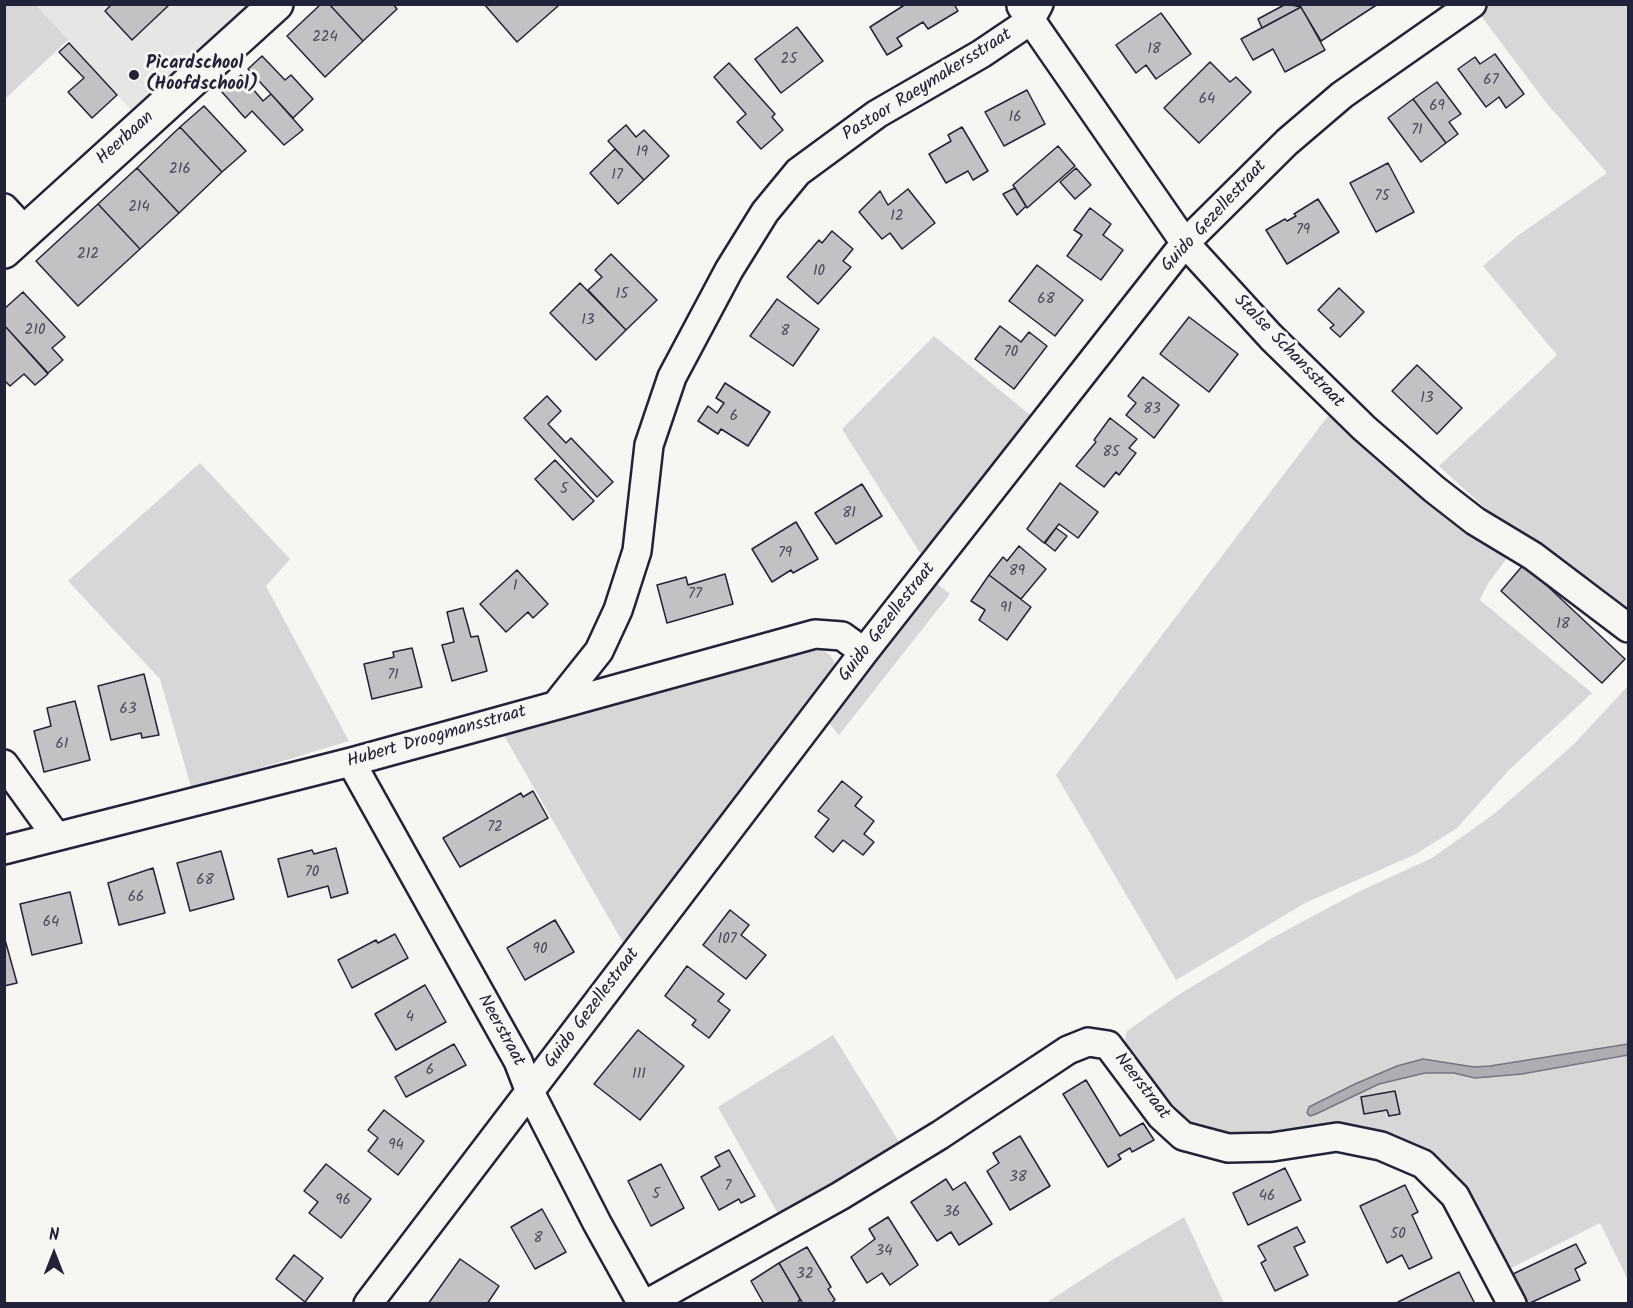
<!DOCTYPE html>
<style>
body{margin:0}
#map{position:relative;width:1633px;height:1308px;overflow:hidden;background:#f6f6f2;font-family:Kalam,sans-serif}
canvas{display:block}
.frame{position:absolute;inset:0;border:6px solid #22223b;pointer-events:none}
.north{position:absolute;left:24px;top:1224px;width:60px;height:60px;-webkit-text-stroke:4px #f6f6f2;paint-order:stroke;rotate:0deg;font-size:16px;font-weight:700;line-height:24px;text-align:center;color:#22223b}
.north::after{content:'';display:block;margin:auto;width:21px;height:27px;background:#22223b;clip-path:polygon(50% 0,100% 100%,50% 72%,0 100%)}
</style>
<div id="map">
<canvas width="1633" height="1308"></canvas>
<div class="frame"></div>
<div class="north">N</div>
</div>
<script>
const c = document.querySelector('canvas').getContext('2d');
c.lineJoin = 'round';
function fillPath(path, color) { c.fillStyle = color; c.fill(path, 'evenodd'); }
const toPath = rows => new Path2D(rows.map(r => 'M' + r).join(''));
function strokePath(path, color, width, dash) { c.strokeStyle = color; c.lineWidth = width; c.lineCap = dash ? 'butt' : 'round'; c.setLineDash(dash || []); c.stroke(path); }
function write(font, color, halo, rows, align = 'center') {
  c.font = font + ' Kalam,sans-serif'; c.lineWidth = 6; c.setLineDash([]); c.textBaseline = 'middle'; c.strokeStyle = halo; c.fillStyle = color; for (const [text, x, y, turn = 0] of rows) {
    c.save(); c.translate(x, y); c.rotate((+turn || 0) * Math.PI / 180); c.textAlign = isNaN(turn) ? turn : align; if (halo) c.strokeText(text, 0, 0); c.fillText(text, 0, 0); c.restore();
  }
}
const built = toPath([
 [36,5,248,5,131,110]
]);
const green = toPath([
 [5,4,36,5,68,40,5,99],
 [1482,4,1628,5,1628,617,1513,534,1439,466,1557,355,1483,266,1516,237,1607,173,1544,100,1476,9],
 [934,336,1030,415,922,556,842,429],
 [1331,412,1411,489,1509,555,1487,585,1480,600,1592,693,1509,770,1457,828,1416,854,1305,903,1176,980,1056,775],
 [200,463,290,559,266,586,349,741,211,783,191,787,160,679,68,581],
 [935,582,950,594,839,735,828,722],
 [821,649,830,655,835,662,835,675,626,948,502,732],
 [1628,686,1628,1280,1600,1223,1507,1270,1439,1164,1200,1130,1183,1118,1161,1097,1128,1047,1125,1039,1127,1031,1178,995,1274,937,1358,892,1432,858,1494,814,1572,746],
 [833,1035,901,1145,781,1219,718,1107],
 [1184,1217,1224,1303,1046,1303,1112,1260]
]);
const water = toPath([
 [1628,1044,1628,1055,1522,1074,1475,1078,1454,1073,1425,1073,1379,1084,1316,1114,1310,1116,1307,1113,1309,1107,1355,1084,1397,1066,1423,1059,1474,1067,1490,1066,1628,1044]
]);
const building = toPath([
 [112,4,170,4,132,40,105,11,112,4],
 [321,4,329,4,363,41,325,77,287,36,321,4],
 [329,4,393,4,397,9,363,41,329,4],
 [484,4,557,4,558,6,517,42,484,4],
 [906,4,954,4,958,11,928,29,923,22,897,38,902,46,887,55,870,27,906,4],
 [1286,4,1301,7,1262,28,1258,19,1286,4],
 [1299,4,1378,4,1321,41,1299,4],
 [1301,7,1325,50,1285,72,1273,49,1253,60,1241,39,1301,7],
 [1161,13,1191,54,1156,79,1146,65,1136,73,1116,45,1161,13],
 [797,27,823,61,781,93,755,59,797,27],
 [69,43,117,95,92,118,68,92,84,78,59,52,69,43],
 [1495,54,1524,94,1506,108,1499,97,1486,107,1458,69,1475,57,1480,64,1495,54],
 [262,56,285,80,291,75,313,99,293,118,248,69,262,56],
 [1210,62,1230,82,1236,77,1251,92,1199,143,1164,108,1210,62],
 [729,63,775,114,772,117,783,130,761,149,737,122,746,114,714,77,729,63],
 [241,75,263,101,271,94,303,130,284,145,252,111,245,118,222,92,241,75],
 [1437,82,1461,114,1449,122,1458,134,1446,143,1413,99,1437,82],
 [1027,90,1045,124,1004,146,985,112,1027,90],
 [1413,99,1446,143,1421,162,1388,118,1413,99],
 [204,106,246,151,222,172,180,127,204,106],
 [626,125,636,137,644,130,669,156,644,180,608,141,626,125],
 [180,127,222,172,179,213,137,168,180,127],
 [962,127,988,171,973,180,968,171,946,183,929,154,951,141,948,135,962,127],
 [1058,146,1075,166,1027,208,1013,185,1058,146],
 [615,149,644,180,618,204,590,173,615,149],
 [1388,163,1414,212,1376,232,1350,183,1388,163],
 [137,168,179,213,140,249,98,204,137,168],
 [1076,168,1091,185,1075,199,1060,182,1076,168],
 [1015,188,1026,206,1017,215,1003,194,1015,188],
 [908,189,935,223,902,249,890,233,882,239,859,212,880,191,888,205,908,189],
 [1318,199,1339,232,1287,264,1266,230,1285,219,1287,221,1296,216,1294,214,1318,199],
 [98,204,140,249,78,306,36,261,98,204],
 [1090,208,1111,224,1103,235,1123,250,1101,280,1067,256,1082,235,1074,230,1090,208],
 [832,231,853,249,843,261,851,267,818,304,787,277,819,240,822,243,832,231],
 [611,254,657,300,626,330,588,290,602,277,595,270,611,254],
 [1037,265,1083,300,1055,336,1009,301,1037,265],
 [580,283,626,330,596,360,550,313,580,283],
 [1339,288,1364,312,1340,337,1330,328,1334,325,1318,310,1339,288],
 [23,292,65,337,52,348,63,360,48,373,4,325,4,309,23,292],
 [777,299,819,329,793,366,750,336,777,299],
 [1189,317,1238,354,1209,392,1160,354,1189,317],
 [4,325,48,374,35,385,24,374,10,386,4,380,4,325],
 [1000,326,1021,342,1029,332,1047,346,1014,389,975,359,1000,326],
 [1417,365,1462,408,1437,434,1392,391,1417,365],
 [1143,377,1179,405,1154,438,1126,415,1136,403,1128,396,1143,377],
 [725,383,770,412,748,446,721,429,718,434,698,421,708,406,717,413,724,403,716,398,725,383],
 [547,396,561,411,548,424,566,443,571,438,613,482,597,497,524,418,547,396],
 [1110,418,1137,439,1129,448,1136,453,1119,475,1116,472,1104,487,1076,466,1096,442,1094,440,1110,418],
 [555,460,594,501,573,520,535,479,555,460],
 [1060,483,1098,512,1078,538,1059,524,1044,543,1027,529,1060,483],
 [862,484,882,516,836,544,815,513,862,484],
 [796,522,818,559,793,573,791,570,772,582,752,549,796,522],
 [1056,528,1067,536,1055,551,1045,543,1056,528],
 [1019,546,1046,569,1021,599,989,575,1003,557,1007,561,1019,546],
 [1524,564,1625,659,1602,683,1501,591,1524,564],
 [517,570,548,604,533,618,528,612,506,632,480,604,517,570],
 [725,574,733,604,667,623,657,585,686,577,688,585,725,574],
 [989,575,1031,607,1007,640,979,620,985,610,971,601,989,575],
 [463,608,471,637,478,636,487,671,452,681,442,645,454,642,447,612,463,608],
 [412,648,422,687,372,699,364,664,394,657,393,652,412,648],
 [144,674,159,735,142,738,141,733,111,740,98,686,144,674],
 [75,701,90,760,44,772,34,731,51,726,47,708,75,701],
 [842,781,862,797,855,806,874,821,864,834,874,842,863,855,843,840,833,852,815,837,829,819,818,811,842,781],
 [533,791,548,818,460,867,443,838,521,793,523,797,533,791],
 [336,848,348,893,331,898,328,886,288,897,278,859,312,850,314,854,336,848],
 [221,851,234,899,190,911,177,863,221,851],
 [153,868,165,913,119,925,108,883,153,868],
 [70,892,82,943,32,955,20,904,70,892],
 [730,910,749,925,741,935,766,955,746,979,703,945,730,910],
 [555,920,574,952,525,980,507,948,555,920],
 [395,934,408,958,352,988,338,960,376,940,378,943,395,934],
 [4,936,17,983,4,986,4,936],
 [687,966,724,994,718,1001,730,1010,709,1038,692,1025,696,1020,665,996,687,966],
 [425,985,446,1022,396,1050,375,1014,425,985],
 [638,1030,684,1066,640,1120,594,1084,638,1030],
 [454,1044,466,1065,406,1097,395,1077,454,1044],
 [1086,1080,1120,1136,1143,1123,1154,1140,1132,1152,1130,1148,1118,1155,1121,1159,1108,1167,1063,1094,1086,1080],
 [1395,1091,1400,1114,1389,1116,1387,1110,1364,1114,1361,1097,1395,1091],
 [384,1110,424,1141,398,1175,368,1151,378,1138,368,1130,384,1110],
 [1020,1136,1050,1186,1010,1210,987,1171,999,1163,993,1153,1020,1136],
 [729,1150,755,1196,741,1203,739,1199,719,1210,701,1177,720,1166,715,1157,729,1150],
 [326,1164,371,1199,341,1238,309,1213,318,1202,304,1191,326,1164],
 [661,1164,684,1208,651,1226,628,1181,661,1164],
 [1285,1168,1301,1200,1248,1225,1233,1193,1285,1168],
 [946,1179,953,1190,965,1182,992,1224,959,1245,951,1232,937,1241,911,1202,946,1179],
 [1405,1185,1418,1212,1412,1215,1432,1258,1409,1269,1402,1255,1387,1263,1360,1206,1405,1185],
 [542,1209,566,1252,535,1269,511,1227,542,1209],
 [888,1217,918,1265,890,1285,882,1273,867,1283,851,1257,875,1239,869,1229,888,1217],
 [1297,1227,1305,1242,1294,1247,1308,1275,1275,1291,1261,1263,1266,1260,1258,1246,1297,1227],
 [1576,1244,1586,1263,1575,1269,1580,1280,1528,1304,1513,1274,1576,1244],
 [807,1247,831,1287,828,1289,835,1300,830,1304,803,1304,779,1263,807,1247],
 [294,1255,323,1278,305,1302,276,1279,294,1255],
 [460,1259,499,1286,487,1304,428,1304,460,1259],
 [779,1263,800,1299,797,1304,764,1304,751,1281,779,1263],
 [1459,1272,1475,1304,1399,1304,1398,1302,1459,1272]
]);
const minor = toPath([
 [1021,6,1185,243,1271,337,1364,428,1434,489,1475,521,1533,556,1628,628],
 [4,208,26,232],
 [556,705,599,651,618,610,637,551,649,445,672,377,729,270,765,212,798,172,877,114,981,54,1030,21,1039,4],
 [351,762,518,1061,530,1092,597,1223,642,1304],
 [4,764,56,836],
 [4,850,351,762,815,634,842,636,864,652],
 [368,1304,864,652,1185,243,1287,142,1342,95,1472,4],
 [646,1304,840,1196,940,1135,1068,1050,1088,1042,1108,1045,1161,1116,1183,1136,1228,1148,1272,1147,1337,1137,1381,1146,1423,1164,1455,1196,1512,1304]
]);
const tertiary = toPath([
 [4,251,276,4]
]);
const markers = [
 [134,75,6,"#22223b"]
];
const numberNames = [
 ["224",325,38],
 ["18",1154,50],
 ["25",789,60],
 ["67",1491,81],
 ["64",1207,100],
 ["69",1437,107],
 ["16",1015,118],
 ["71",1417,131],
 ["19",642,153],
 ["216",180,170],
 ["17",617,176],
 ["75",1382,197],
 ["214",139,208],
 ["12",897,217],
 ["79",1303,231],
 ["212",88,255],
 ["10",819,272],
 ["15",622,295],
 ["68",1046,300],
 ["13",588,321],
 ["210",35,331],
 ["8",785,332],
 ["70",1011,353],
 ["13",1427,399],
 ["83",1152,410],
 ["6",734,417],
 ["85",1111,453],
 ["5",564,490],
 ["81",849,514],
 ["79",785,554],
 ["89",1017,572],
 ["1",515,587],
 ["77",695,595],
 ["91",1006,609],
 ["18",1563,625],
 ["71",393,676],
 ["63",128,710],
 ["61",62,745],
 ["72",495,828],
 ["70",312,873],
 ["68",205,881],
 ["66",136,898],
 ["64",51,923],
 ["107",727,940],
 ["90",540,950],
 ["4",410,1018],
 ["6",430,1071],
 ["111",639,1075],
 ["94",396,1146],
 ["38",1018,1178],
 ["7",728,1187],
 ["5",656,1195],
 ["46",1267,1197],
 ["96",343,1201],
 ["36",952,1213],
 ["50",1398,1235],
 ["8",538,1239],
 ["34",884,1252],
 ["32",805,1275]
];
const poiNames = [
 ["Picardschool",146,65],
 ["(Hoofdschool)",146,86]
];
const streetNames = [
 ["Pastoor Raeymakersstraat",928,86,-32],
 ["Heerbaan",126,139,-42],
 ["Guido Gezellestraat",1215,217,-47],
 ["Stalse Schansstraat",1288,352,46],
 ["Guido Gezellestraat",888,623,-52],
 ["Hubert Droogmansstraat",437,738,-16],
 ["Guido Gezellestraat",593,1009,-53],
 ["Neerstraat",500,1031,61],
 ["Neerstraat",1141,1087,52]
];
fillPath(built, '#e6e6e4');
fillPath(green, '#d7d7d7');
fillPath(water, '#adadb3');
strokePath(water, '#757583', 1.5);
fillPath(building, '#c2c2c4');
strokePath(building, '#22223b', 1.5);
strokePath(minor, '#22223b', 32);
strokePath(tertiary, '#22223b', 38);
strokePath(minor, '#f6f6f2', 27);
strokePath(tertiary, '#f6f6f2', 33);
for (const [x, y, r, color] of markers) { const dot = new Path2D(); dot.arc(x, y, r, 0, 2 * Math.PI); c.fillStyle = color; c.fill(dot); strokePath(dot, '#f6f6f2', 2); }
write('15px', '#4a4a5d', null, numberNames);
write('bold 18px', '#22223b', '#f6f6f2', poiNames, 'left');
write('18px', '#22223b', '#f6f6f2', streetNames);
</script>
